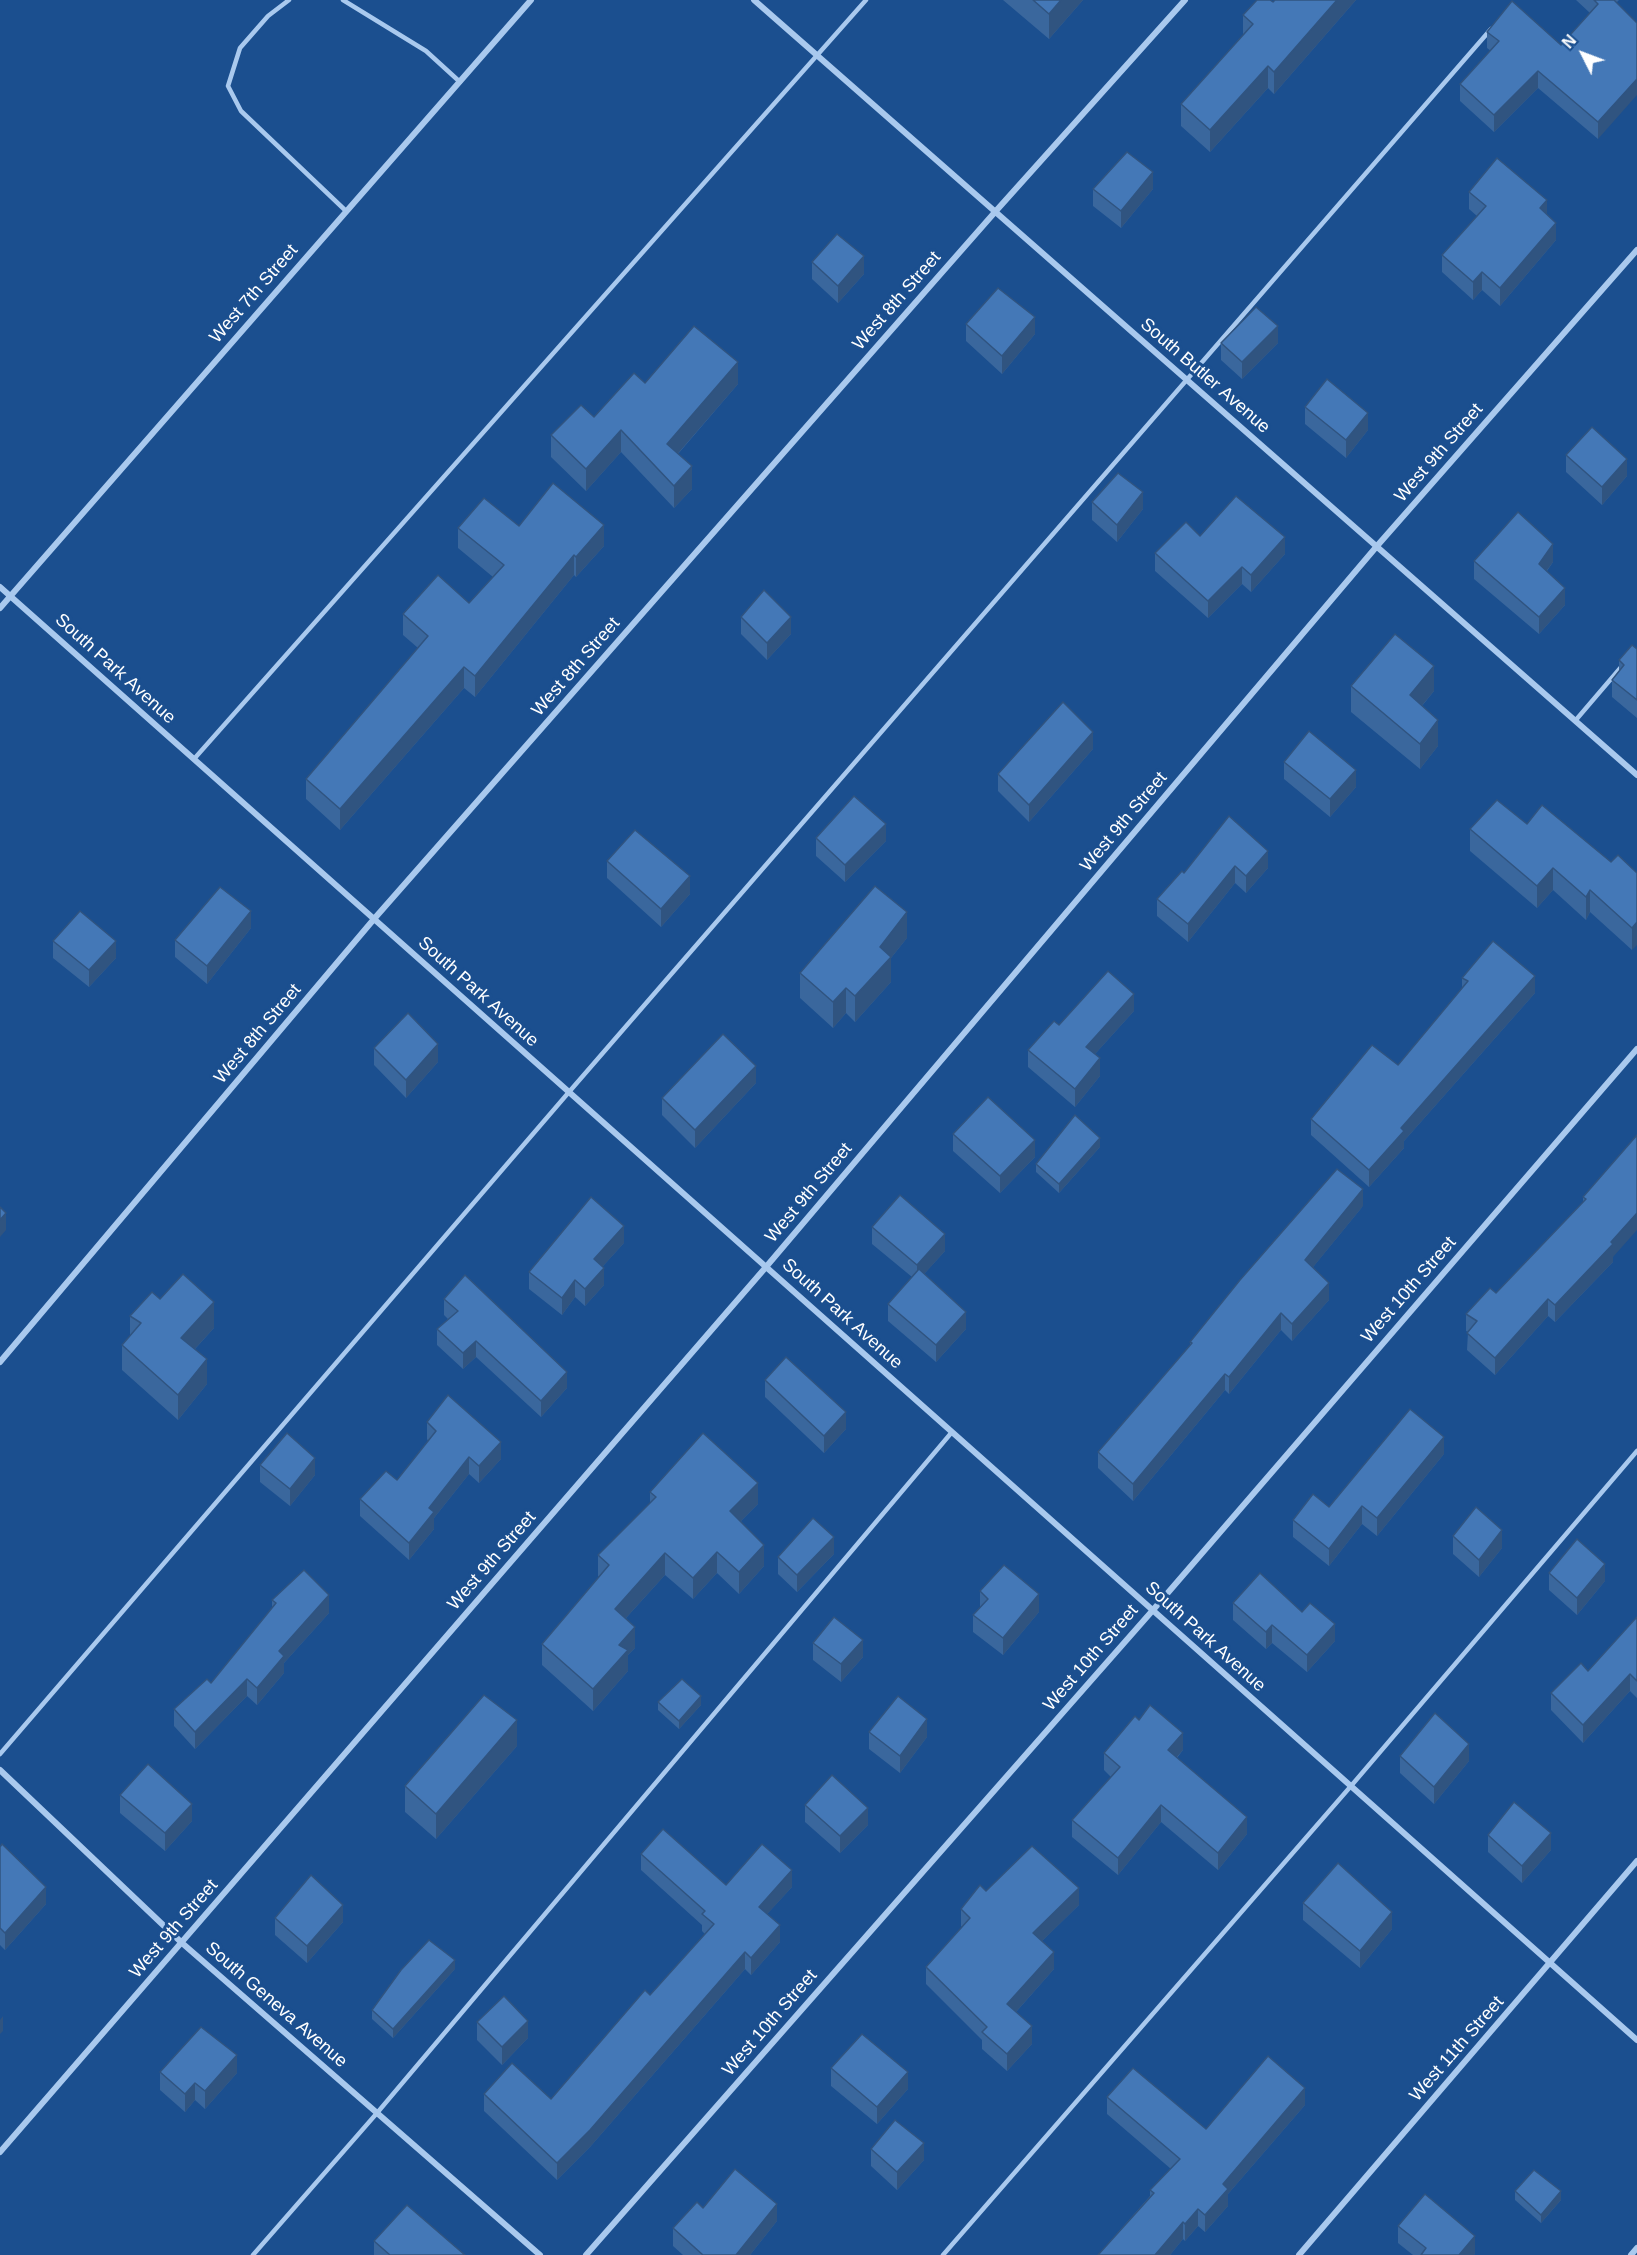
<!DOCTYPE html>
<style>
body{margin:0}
#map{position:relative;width:1637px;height:2255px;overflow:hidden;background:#1b4f8f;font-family:Arial,sans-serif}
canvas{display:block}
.north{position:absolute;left:1553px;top:24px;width:60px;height:60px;-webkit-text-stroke:4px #1b4f8f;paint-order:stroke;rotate:312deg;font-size:16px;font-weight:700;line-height:24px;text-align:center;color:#fff}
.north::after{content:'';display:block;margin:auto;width:21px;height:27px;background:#fff;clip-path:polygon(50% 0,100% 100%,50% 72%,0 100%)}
</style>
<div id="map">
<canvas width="1637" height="2255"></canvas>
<div class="north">N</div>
</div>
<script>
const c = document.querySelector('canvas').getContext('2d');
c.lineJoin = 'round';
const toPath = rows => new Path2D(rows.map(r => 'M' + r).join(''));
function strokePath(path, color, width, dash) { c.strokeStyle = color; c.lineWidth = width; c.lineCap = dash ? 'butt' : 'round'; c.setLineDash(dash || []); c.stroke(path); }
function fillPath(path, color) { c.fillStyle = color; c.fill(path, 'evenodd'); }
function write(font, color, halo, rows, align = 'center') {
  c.font = font + ' Arial,sans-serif'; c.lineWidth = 6; c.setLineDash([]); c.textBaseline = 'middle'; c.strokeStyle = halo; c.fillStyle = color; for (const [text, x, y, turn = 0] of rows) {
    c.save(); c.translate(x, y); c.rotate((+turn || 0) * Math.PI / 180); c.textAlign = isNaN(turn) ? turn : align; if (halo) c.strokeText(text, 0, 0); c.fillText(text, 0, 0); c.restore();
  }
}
const service = toPath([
 [289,0,268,16,240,48,228,86,241,111,346,211],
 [343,0,426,51,460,82],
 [1575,721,1622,666],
 [194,759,866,0],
 [0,1754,569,1092,1491,29],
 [253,2255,377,2113,952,1432],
 [943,2255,1351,1786,1637,1451]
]);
const minor = toPath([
 [754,0,1637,775],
 [0,587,1637,2040],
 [0,608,531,0],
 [0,1362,374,919,995,212,1185,0],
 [0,1770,182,1943,540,2255],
 [0,2152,766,1267,1377,546,1637,250],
 [586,2255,1153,1610,1637,1049],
 [1299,2255,1637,1861],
 [1631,2255,1637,2248]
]);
const wall = toPath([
 [1003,0,1083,0,1049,39],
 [1275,0,1356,0,1274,94,1268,88,1210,152,1181,126,1181,104,1243,35,1243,15,1273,2],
 [1576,0,1619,0,1617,2,1598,139,1538,88,1494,132,1460,101,1460,84,1491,51,1487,48,1487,32,1561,45,1590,13],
 [1093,189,1153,189,1121,228,1093,206],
 [1469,192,1547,215,1556,240,1500,306,1482,290,1473,300,1442,272,1442,255,1477,216,1469,209],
 [812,262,864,274,838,303,812,279],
 [966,324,1035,334,1002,374,966,341],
 [1221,343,1278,343,1242,379,1221,360],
 [645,383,738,384,678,454,692,489,674,508,621,452,586,491,551,457,551,435,594,417],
 [1305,407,1368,430,1346,458,1305,424],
 [1566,455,1627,476,1602,505,1566,472],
 [1092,502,1143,509,1117,542,1092,520],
 [519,526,604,546,576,577,574,575,475,697,464,688,340,830,306,799,306,779,418,648,403,635,403,614,469,603,493,577,458,548,458,528],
 [1200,536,1285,554,1251,592,1242,584,1208,618,1155,571,1155,553],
 [1474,561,1553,562,1547,571,1565,605,1539,634,1474,579],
 [741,617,791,634,767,660,741,634],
 [1637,649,1637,718,1612,697,1612,680,1619,671,1619,660],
 [1351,686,1434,691,1422,706,1438,746,1420,769,1351,712],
 [1093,749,1029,822,998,791,998,774],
 [1284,762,1356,787,1330,817,1284,779],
 [1229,816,1268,868,1246,893,1235,883,1188,942,1157,916,1157,899,1184,873],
 [1527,824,1637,873,1632,950,1590,912,1586,920,1553,890,1537,908,1470,851,1470,829],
 [816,838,886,841,845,882,816,856],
 [607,861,690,894,661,927,607,878],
 [251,928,207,984,175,957,175,940],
 [907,938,891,958,891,982,855,1022,846,1013,833,1028,800,998,800,973],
 [53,941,116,958,89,987,53,958],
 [1462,978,1535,993,1404,1141,1404,1148,1369,1187,1311,1135,1311,1119,1398,1065,1462,989],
 [1134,1011,1095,1054,1100,1076,1075,1107,1028,1067,1028,1050,1059,1025],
 [374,1048,438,1062,406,1098,374,1065],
 [756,1083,695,1148,662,1115,662,1098],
 [953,1134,1035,1157,1000,1193,953,1151],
 [1637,1135,1613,1257,1613,1262,1555,1322,1548,1316,1495,1375,1467,1350,1468,1332,1466,1331,1466,1314,1496,1293,1583,1202,1583,1197],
 [1100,1147,1059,1193,1036,1172,1036,1164],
 [1363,1206,1313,1267,1329,1300,1292,1341,1281,1330,1229,1394,1225,1390,1133,1501,1098,1468,1098,1452,1190,1345,1190,1342],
 [872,1227,945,1251,924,1274,966,1329,936,1362,888,1321,888,1304,912,1277,872,1244],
 [624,1243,603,1266,604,1285,585,1306,575,1297,562,1315,529,1289,529,1272],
 [160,1299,214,1328,195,1349,207,1384,178,1420,122,1370,122,1345,130,1336,130,1316],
 [444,1299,567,1388,541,1417,476,1357,463,1369,437,1345,437,1329,448,1319,444,1315],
 [765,1380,846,1429,824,1453,765,1397],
 [427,1422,501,1459,479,1483,469,1474,434,1518,434,1529,409,1560,360,1516,360,1499,397,1480,428,1441,427,1439],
 [1444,1454,1377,1536,1362,1524,1329,1566,1293,1537,1293,1520,1329,1507],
 [260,1465,315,1475,290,1506,260,1482],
 [650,1492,758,1504,741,1521,764,1566,739,1594,717,1573,693,1599,665,1575,626,1618,635,1648,628,1655,628,1671,593,1711,542,1665,542,1644,599,1577,598,1576,598,1555,650,1503],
 [1453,1536,1502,1548,1479,1577,1453,1554],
 [834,1554,797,1592,778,1574,778,1557],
 [1549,1573,1605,1581,1577,1615,1549,1590],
 [980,1591,1039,1612,1003,1655,973,1632,973,1615,980,1608],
 [272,1600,329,1613,284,1663,284,1673,257,1705,247,1696,195,1749,174,1726,174,1709,211,1683,272,1608],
 [1233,1603,1335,1641,1307,1672,1272,1643,1266,1649,1233,1620],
 [1637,1617,1637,1698,1630,1691,1583,1743,1551,1710,1551,1693,1588,1671],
 [813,1643,863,1657,841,1682,813,1660],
 [658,1702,701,1705,679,1729,658,1710],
 [1139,1720,1183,1750,1177,1758,1247,1834,1218,1870,1161,1822,1118,1875,1072,1837,1072,1820,1111,1777,1104,1770,1104,1753],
 [869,1732,927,1737,900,1773,869,1749],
 [517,1746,436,1839,405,1812,405,1786],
 [1400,1756,1469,1761,1434,1804,1400,1773],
 [120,1795,192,1821,165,1851,120,1813],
 [805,1805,868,1825,840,1853,805,1822],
 [1488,1835,1551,1850,1522,1883,1488,1852],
 [0,1847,46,1904,5,1950,0,1945],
 [641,1854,726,1885,792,1887,767,1914,780,1942,751,1975,745,1969,590,2147,557,2180,484,2111,484,2094,551,2099,650,1995,705,1934,702,1931,702,1925,641,1870],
 [986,1891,1079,1905,1042,1941,1054,1969,1016,2012,1032,2044,1007,2071,982,2049,982,2040,926,1984,926,1967,962,1927,961,1926,961,1909],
 [1303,1903,1392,1929,1360,1968,1303,1920],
 [275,1918,343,1922,307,1963,275,1935],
 [455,1969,393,2038,372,2019,372,2010],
 [477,2022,528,2038,502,2065,477,2040],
 [831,2068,908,2089,877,2124,831,2086],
 [160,2072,237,2073,205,2109,195,2100,185,2112,160,2090],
 [1107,2097,1206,2129,1305,2105,1228,2194,1228,2206,1205,2232,1198,2226,1185,2241,1183,2239,1170,2255,1098,2255,1150,2196,1150,2190,1171,2169,1107,2114],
 [871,2149,924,2160,897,2190,871,2166],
 [1515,2191,1561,2200,1541,2223,1515,2200],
 [703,2208,777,2221,750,2255,683,2255,673,2246,673,2228],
 [1398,2226,1475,2253,1474,2255,1413,2255,1398,2243],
 [374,2241,465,2255,374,2255]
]);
const shadedWall = toPath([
 [1061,0,1083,0,1049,39,1049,14],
 [1337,0,1356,0,1274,94,1274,72],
 [1268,66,1268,88,1210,152,1210,130],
 [1538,71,1538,88,1494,132,1494,115],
 [1637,79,1637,95,1598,139,1598,122],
 [1153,172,1153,189,1121,228,1121,211],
 [1547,200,1547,217,1540,208],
 [1556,223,1556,240,1500,306,1500,288],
 [864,256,864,274,838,303,838,286],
 [1482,272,1482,290,1473,300,1473,282],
 [1035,317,1035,334,1002,374,1002,356],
 [1278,326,1278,343,1242,379,1242,362],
 [738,362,738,384,667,466,667,444],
 [1368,413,1368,430,1346,458,1346,440],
 [621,430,621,452,586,491,586,469],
 [1627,459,1627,476,1602,505,1602,487],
 [692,466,692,489,674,508,674,486],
 [1143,492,1143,509,1117,542,1117,525],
 [604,525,604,546,576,577,576,557],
 [1285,537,1285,554,1251,592,1251,575],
 [1553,544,1553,562,1539,581,1539,564],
 [574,555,574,575,475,697,475,676],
 [1242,567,1242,584,1208,618,1208,601],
 [1565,588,1565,605,1539,634,1539,617],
 [791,617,791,634,767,660,767,643],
 [1434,666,1434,691,1410,720,1410,695],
 [464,667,464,688,340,830,340,809],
 [1438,720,1438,746,1420,769,1420,744],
 [1093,732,1093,749,1029,822,1029,805],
 [1356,770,1356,787,1330,817,1330,799],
 [886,824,886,841,845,882,845,865],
 [1268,851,1268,868,1246,893,1246,876],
 [1235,866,1235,883,1188,942,1188,924],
 [1553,868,1553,890,1537,908,1537,886],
 [690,876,690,894,661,927,661,909],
 [1590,890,1590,912,1586,920,1586,897],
 [251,911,251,928,207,984,207,966],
 [907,912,907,938,891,958,891,982,855,1022,855,996,880,947],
 [1637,922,1637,945,1632,950,1632,928],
 [116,941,116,958,89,987,89,970],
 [1535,976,1535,993,1404,1141,1404,1148,1369,1187,1369,1170,1401,1128],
 [846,988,846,1013,833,1028,833,1002],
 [1134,994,1134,1011,1086,1064,1086,1047],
 [438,1044,438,1062,406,1098,406,1080],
 [1100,1058,1100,1076,1075,1107,1075,1089],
 [756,1066,756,1083,695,1148,695,1130],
 [1100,1138,1100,1147,1059,1193,1059,1184],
 [1035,1140,1035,1157,1000,1193,1000,1176],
 [1363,1189,1363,1206,1305,1277,1305,1260],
 [6,1213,6,1230,0,1237,0,1220],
 [1637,1213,1637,1230,1613,1257,1613,1262,1555,1322,1555,1305],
 [624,1226,624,1243,594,1276,594,1259],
 [945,1234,945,1251,917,1282,917,1265],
 [604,1268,604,1285,585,1306,585,1289],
 [575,1280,575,1297,562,1315,562,1298],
 [1329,1283,1329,1300,1292,1341,1292,1324],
 [1548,1299,1548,1316,1495,1375,1495,1358],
 [214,1302,214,1328,181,1364,181,1338],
 [966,1312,966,1329,936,1362,936,1345],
 [1281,1313,1281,1330,1229,1394,1229,1377],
 [476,1341,476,1357,463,1369,463,1353],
 [207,1359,207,1384,178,1420,178,1395],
 [567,1372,567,1388,541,1417,541,1401],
 [1225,1374,1225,1390,1133,1501,1133,1484],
 [846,1412,846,1429,824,1453,824,1436],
 [1444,1437,1444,1454,1377,1536,1377,1518],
 [501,1442,501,1459,479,1483,479,1466],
 [469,1457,469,1474,434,1518,434,1529,409,1560,409,1543,429,1508],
 [315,1458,315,1475,290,1506,290,1489],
 [758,1483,758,1504,730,1532,730,1511],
 [1362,1506,1362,1524,1329,1566,1329,1549],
 [1502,1530,1502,1548,1479,1577,1479,1560],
 [834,1537,834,1554,797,1592,797,1575],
 [764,1545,764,1566,739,1594,739,1572],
 [717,1552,717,1573,693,1599,693,1578],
 [665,1553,665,1575,615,1630,615,1609],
 [1605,1564,1605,1581,1577,1615,1577,1598],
 [1039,1594,1039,1612,1003,1655,1003,1638],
 [329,1595,329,1613,284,1663,284,1673,257,1705,257,1688,279,1651],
 [1335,1624,1335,1641,1307,1672,1307,1655],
 [1272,1625,1272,1643,1266,1649,1266,1632],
 [635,1627,635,1648,628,1655,628,1671,593,1711,593,1689,619,1645],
 [863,1640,863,1657,841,1682,841,1664],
 [1630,1674,1630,1691,1583,1743,1583,1725],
 [247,1679,247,1696,195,1749,195,1732],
 [701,1696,701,1705,679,1729,679,1721],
 [927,1719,927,1737,900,1773,900,1756],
 [517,1720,517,1746,436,1839,436,1814],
 [1183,1733,1183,1750,1168,1767,1168,1750],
 [1469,1744,1469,1761,1434,1804,1434,1787],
 [192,1804,192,1821,165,1851,165,1833],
 [1161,1805,1161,1822,1118,1875,1118,1858],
 [868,1808,868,1825,840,1853,840,1836],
 [1247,1817,1247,1834,1218,1870,1218,1853],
 [1551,1833,1551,1850,1522,1883,1522,1866],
 [792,1870,792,1887,759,1923,759,1907],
 [46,1887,46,1904,5,1950,5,1933],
 [1079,1888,1079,1905,1033,1950,1033,1933],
 [343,1905,343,1922,307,1963,307,1946],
 [1392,1912,1392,1929,1360,1968,1360,1951],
 [780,1925,780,1942,751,1975,751,1958],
 [745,1952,745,1969,590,2147,557,2180,557,2163],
 [1054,1952,1054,1969,1007,2022,1007,2004],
 [455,1960,455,1969,393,2038,393,2029],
 [3,2016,3,2031,0,2034,0,2020],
 [528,2021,528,2038,502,2065,502,2047],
 [1032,2026,1032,2044,1007,2071,1007,2054],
 [237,2055,237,2073,205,2109,205,2091],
 [908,2072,908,2089,877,2124,877,2107],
 [195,2083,195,2100,185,2112,185,2094],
 [1305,2088,1305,2105,1228,2194,1228,2206,1205,2232,1205,2215,1223,2184],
 [924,2143,924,2160,897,2190,897,2172],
 [1561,2191,1561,2200,1541,2223,1541,2215],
 [777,2204,777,2221,750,2255,736,2255],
 [1198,2209,1198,2226,1185,2241,1185,2224],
 [1183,2222,1183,2239,1170,2255,1155,2255],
 [1475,2236,1475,2253,1474,2255,1459,2255]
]);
const building = toPath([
 [1033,0,1061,0,1049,14,1033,0],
 [1257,0,1270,0,1273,2,1275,0,1337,0,1274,72,1268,66,1210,130,1181,104,1253,24,1243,15,1257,0],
 [1594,0,1614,0,1637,23,1637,79,1598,122,1538,71,1494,115,1460,84,1499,41,1487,32,1512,1,1561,45,1598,4,1594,0],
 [1127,152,1153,172,1121,211,1093,189,1127,152],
 [1497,158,1547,200,1540,208,1556,223,1500,288,1482,272,1473,282,1442,255,1486,206,1469,192,1497,158],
 [837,234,864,256,838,286,812,262,837,234],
 [998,288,1035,317,1002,356,966,324,998,288],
 [1256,307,1278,326,1242,362,1221,343,1256,307],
 [694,326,738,362,667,444,692,466,674,486,621,430,586,469,551,435,581,405,594,417,634,373,645,383,694,326],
 [1327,379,1368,413,1346,440,1305,407,1327,379],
 [1592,427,1627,459,1602,487,1566,455,1592,427],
 [1118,473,1143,492,1117,525,1092,502,1118,473],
 [553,483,604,525,576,557,574,555,475,676,464,667,340,809,306,779,428,636,403,614,438,575,469,603,504,565,458,528,484,498,519,526,553,483],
 [1236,496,1285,537,1251,575,1242,567,1208,601,1155,553,1186,522,1200,536,1236,496],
 [1518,512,1553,544,1539,564,1565,588,1539,617,1474,561,1518,512],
 [764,590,791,617,767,643,741,617,764,590],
 [1395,634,1434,666,1410,695,1438,720,1420,744,1351,686,1395,634],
 [1632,645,1637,649,1637,700,1612,680,1624,665,1619,660,1632,645],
 [1063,702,1093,732,1029,805,998,774,1063,702],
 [1309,731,1356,770,1330,799,1284,762,1309,731],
 [854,796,886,824,845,865,816,838,854,796],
 [1497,800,1527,824,1542,805,1611,862,1618,855,1637,873,1637,922,1632,928,1590,890,1586,897,1553,868,1537,886,1470,829,1497,800],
 [1229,816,1268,851,1246,876,1235,866,1188,924,1157,899,1182,871,1184,873,1229,816],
 [635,830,690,876,661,909,607,861,635,830],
 [875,886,907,912,880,947,891,957,855,996,846,988,833,1002,800,973,875,886],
 [220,887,251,911,207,966,175,940,220,887],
 [80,911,116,941,89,970,53,941,80,911],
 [1493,941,1535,976,1401,1128,1404,1131,1369,1170,1311,1119,1372,1045,1398,1065,1468,981,1462,978,1493,941],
 [1108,971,1134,994,1086,1047,1100,1058,1075,1089,1028,1050,1054,1021,1059,1025,1108,971],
 [408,1013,438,1044,406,1080,374,1048,408,1013],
 [723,1034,756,1066,695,1130,662,1098,723,1034],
 [988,1097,1035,1140,1000,1176,953,1134,988,1097],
 [1075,1115,1100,1138,1059,1184,1036,1164,1075,1115],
 [1637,1135,1637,1213,1611,1242,1613,1244,1555,1305,1548,1299,1495,1358,1467,1333,1477,1321,1466,1314,1490,1288,1496,1293,1586,1199,1583,1197,1637,1135],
 [1337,1169,1363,1189,1305,1260,1329,1283,1292,1324,1281,1313,1229,1377,1225,1374,1133,1484,1098,1452,1192,1343,1190,1342,1240,1280,1337,1169],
 [900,1195,945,1234,917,1265,872,1227,900,1195],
 [591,1197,624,1226,594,1259,604,1268,585,1289,575,1280,562,1298,529,1272,591,1197],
 [0,1207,6,1213,0,1220,0,1207],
 [919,1269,966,1312,936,1345,888,1304,919,1269],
 [183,1274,214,1302,181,1338,207,1359,178,1395,122,1345,141,1323,130,1316,152,1292,160,1299,183,1274],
 [465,1275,567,1372,541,1401,476,1341,463,1353,437,1329,458,1311,444,1299,465,1275],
 [786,1357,846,1412,824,1436,765,1380,786,1357],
 [448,1395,501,1442,479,1466,469,1457,429,1508,434,1512,409,1543,360,1499,386,1471,397,1480,436,1431,427,1422,448,1395],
 [1410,1409,1444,1437,1377,1518,1362,1506,1329,1549,1293,1520,1313,1494,1329,1507,1410,1409],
 [287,1433,315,1458,290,1489,260,1465,287,1433],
 [703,1433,758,1483,730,1511,764,1545,739,1572,717,1552,693,1578,665,1553,615,1609,635,1627,619,1645,628,1650,593,1689,542,1644,609,1565,598,1555,656,1497,650,1492,703,1433],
 [1476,1507,1502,1530,1479,1560,1453,1536,1476,1507],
 [813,1518,834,1537,797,1575,778,1557,813,1518],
 [1577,1539,1605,1564,1577,1598,1549,1573,1577,1539],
 [1004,1565,1039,1594,1003,1638,973,1615,988,1599,980,1591,1004,1565],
 [304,1570,329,1595,279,1651,284,1656,257,1688,247,1679,195,1732,174,1709,207,1679,211,1683,276,1603,272,1600,304,1570],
 [1260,1573,1302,1612,1310,1603,1335,1624,1307,1655,1272,1625,1266,1632,1233,1603,1260,1573],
 [834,1617,863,1640,841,1664,813,1643,834,1617],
 [1637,1617,1637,1681,1630,1674,1583,1725,1551,1693,1581,1663,1588,1671,1637,1617],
 [682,1679,701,1696,679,1721,658,1702,682,1679],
 [484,1695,517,1720,436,1814,405,1786,484,1695],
 [898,1696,927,1719,900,1756,869,1732,898,1696],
 [1150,1705,1183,1733,1168,1750,1247,1817,1218,1853,1161,1805,1118,1858,1072,1820,1120,1767,1104,1753,1135,1716,1139,1720,1150,1705],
 [1435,1713,1469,1744,1434,1787,1400,1756,1435,1713],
 [148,1764,192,1804,165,1833,120,1795,148,1764],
 [832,1775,868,1808,840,1836,805,1805,832,1775],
 [1514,1802,1551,1833,1522,1866,1488,1835,1514,1802],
 [663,1829,726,1885,762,1844,792,1870,759,1907,780,1925,751,1958,745,1952,590,2130,557,2163,484,2094,512,2063,551,2099,645,1990,650,1995,714,1924,702,1914,705,1911,641,1854,663,1829],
 [2,1844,46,1887,5,1933,0,1928,0,1847,2,1844],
 [1032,1846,1079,1888,1033,1933,1054,1952,1007,2004,1032,2026,1007,2054,982,2032,987,2027,926,1967,970,1918,961,1909,980,1885,986,1891,1032,1846],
 [1338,1863,1392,1912,1360,1951,1303,1903,1338,1863],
 [311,1875,343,1905,307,1946,275,1918,311,1875],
 [429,1940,455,1960,393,2029,372,2010,401,1970,429,1940],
 [504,1996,528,2021,502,2047,477,2022,504,1996],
 [201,2027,237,2055,205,2091,195,2083,185,2094,160,2072,201,2027],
 [862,2034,908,2072,877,2107,831,2068,862,2034],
 [1268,2056,1305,2088,1223,2184,1228,2189,1205,2215,1198,2209,1185,2224,1183,2222,1155,2255,1098,2255,1154,2193,1150,2190,1180,2159,1107,2097,1133,2068,1206,2129,1268,2056],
 [895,2120,924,2143,897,2172,871,2149,895,2120],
 [735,2169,777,2204,736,2255,703,2255,673,2228,697,2202,703,2208,735,2169],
 [1534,2170,1561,2191,1541,2215,1515,2191,1534,2170],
 [1425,2194,1475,2236,1459,2255,1421,2255,1426,2248,1398,2226,1425,2194],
 [407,2205,465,2255,390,2255,374,2241,407,2205]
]);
const streetNames = [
 ["West 7th Street",254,294,-49],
 ["West 8th Street",897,301,-49],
 ["South Butler Avenue",1205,376,41],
 ["West 9th Street",1439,453,-49],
 ["West 8th Street",576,667,-49],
 ["South Park Avenue",115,669,42],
 ["West 9th Street",1124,822,-50],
 ["South Park Avenue",478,992,42],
 ["West 8th Street",258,1034,-50],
 ["West 9th Street",809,1193,-50],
 ["West 10th Street",1409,1290,-49],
 ["South Park Avenue",842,1314,42],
 ["West 9th Street",492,1561,-49],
 ["South Park Avenue",1205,1637,42],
 ["West 10th Street",1091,1658,-49],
 ["West 9th Street",174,1929,-49],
 ["South Geneva Avenue",276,2005,41],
 ["West 10th Street",770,2023,-49],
 ["West 11th Street",1457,2049,-49]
];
strokePath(service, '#a9c9ee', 4.5);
strokePath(minor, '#a9c9ee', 6);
fillPath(wall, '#3a679d');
fillPath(shadedWall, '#305480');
fillPath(building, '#4478b7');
strokePath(building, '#305480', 1.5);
write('18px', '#fff', '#1b4f8f', streetNames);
</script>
